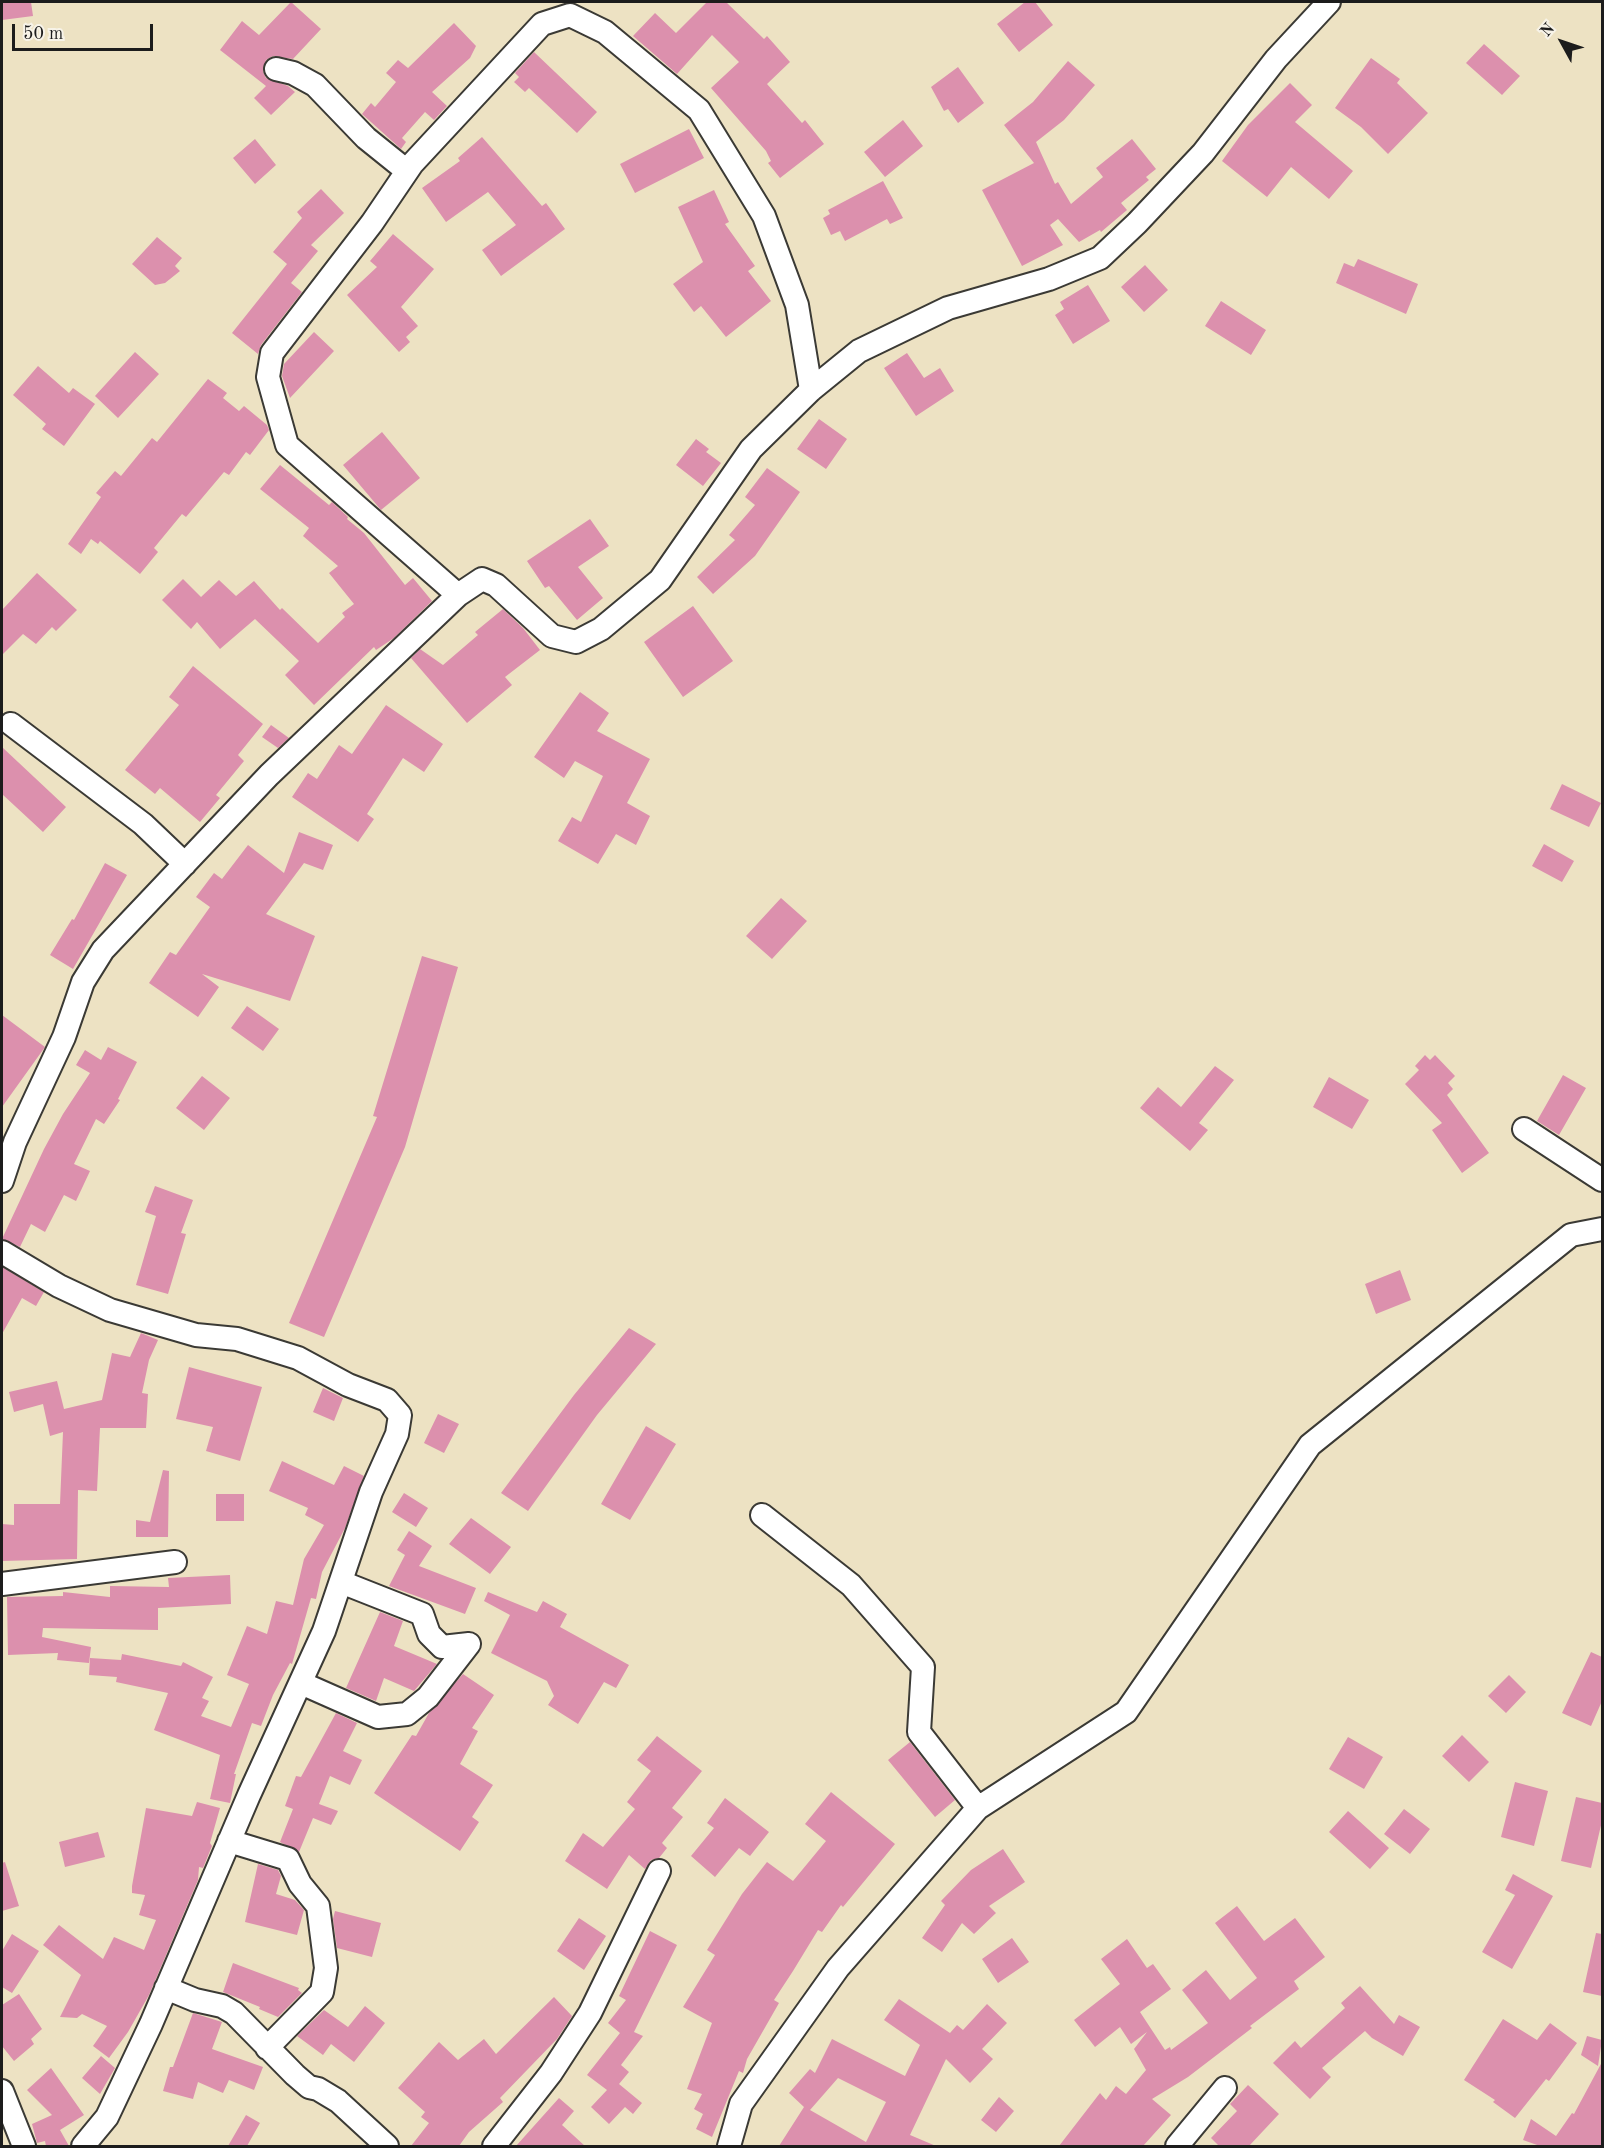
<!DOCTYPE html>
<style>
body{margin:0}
#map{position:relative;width:1604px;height:2148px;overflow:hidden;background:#ede2c3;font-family:"Old Standard TT",serif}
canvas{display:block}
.frame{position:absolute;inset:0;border:3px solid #1c1c1c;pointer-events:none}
.north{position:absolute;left:1532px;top:12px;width:60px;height:60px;-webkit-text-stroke:4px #f7f3e8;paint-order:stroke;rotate:310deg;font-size:16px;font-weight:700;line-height:24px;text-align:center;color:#1c1c1c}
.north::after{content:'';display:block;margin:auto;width:21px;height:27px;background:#1c1c1c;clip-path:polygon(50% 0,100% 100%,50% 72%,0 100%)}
.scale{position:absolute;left:12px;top:24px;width:141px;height:27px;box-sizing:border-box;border:3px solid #1c1c1c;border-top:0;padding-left:8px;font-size:18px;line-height:21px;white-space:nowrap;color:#1c1c1c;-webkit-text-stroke:4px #f7f3e8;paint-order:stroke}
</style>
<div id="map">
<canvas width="1604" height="2148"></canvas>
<div class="frame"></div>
<div class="north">N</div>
<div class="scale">50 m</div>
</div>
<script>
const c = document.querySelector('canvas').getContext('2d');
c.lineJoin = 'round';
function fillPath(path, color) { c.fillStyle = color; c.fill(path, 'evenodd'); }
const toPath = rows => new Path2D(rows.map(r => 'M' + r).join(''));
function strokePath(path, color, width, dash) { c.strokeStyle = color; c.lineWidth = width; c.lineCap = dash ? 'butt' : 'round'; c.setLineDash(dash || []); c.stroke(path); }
const building = toPath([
 [2,2,31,2,33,16,2,20],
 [291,2,321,29,293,59,273,56,266,60,263,72,266,78,288,86,295,92,271,115,254,98,266,86,220,50,242,21,259,35],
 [707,2,726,2,764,39,767,36,790,62,767,84,802,123,805,120,824,144,780,178,768,163,771,161,766,151,711,88,739,62,712,35,677,74,633,36,655,13,676,33],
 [1025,2,1035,2,1053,25,1019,52,997,24],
 [454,23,476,46,470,58,432,92,447,106,434,120,425,112,402,138,406,142,401,149,362,114,371,103,375,107,396,82,386,73,398,60,408,68],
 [1484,44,1520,76,1502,95,1466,63],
 [534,52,597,112,577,133,529,88,525,92,514,82,519,77,515,73],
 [1371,58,1400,79,1397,83,1428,113,1388,154,1361,127,1335,108],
 [1068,61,1095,85,1064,120,1036,142,1055,184,1058,182,1071,204,1103,177,1096,168,1132,139,1156,169,1146,177,1149,180,1121,203,1127,210,1101,232,1100,230,1079,242,1058,219,1050,225,1063,245,1022,266,982,190,1034,163,1004,125,1033,102],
 [958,67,984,103,958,123,948,109,944,111,931,87],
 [1290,83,1312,105,1295,122,1353,171,1329,199,1291,167,1267,197,1222,161,1248,125],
 [903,120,923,146,885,177,864,152],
 [689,129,704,158,635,193,620,164],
 [482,137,542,206,546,203,565,229,501,276,482,250,516,225,488,192,446,222,422,188,460,161,458,158],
 [255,139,276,165,255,184,233,158],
 [883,181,903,218,890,224,887,219,845,241,840,231,831,235,823,218,830,214,828,210],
 [321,189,344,213,311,245,318,251,291,283,302,292,261,345,258,354,232,333,287,264,273,252,302,218,297,212],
 [714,190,729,222,725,224,755,266,748,271,771,301,726,337,701,306,694,312,673,284,703,262,678,207],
 [393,234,434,269,401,307,418,326,406,337,410,342,399,352,347,295,377,267,370,261],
 [157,237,182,258,175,266,180,271,165,283,155,285,132,264],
 [1358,259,1418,284,1406,314,1336,283,1344,263,1354,267],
 [1145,265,1168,290,1144,312,1121,287],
 [1088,285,1110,321,1073,344,1055,315,1064,309,1060,302],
 [1221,301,1266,330,1251,355,1205,326],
 [314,332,334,351,290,398,282,376,284,364],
 [135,352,159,374,118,418,95,396],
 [907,353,924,378,940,368,954,391,916,416,884,368],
 [38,366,69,393,73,388,95,404,64,446,42,429,46,424,13,395],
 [208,379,227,393,223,398,239,411,244,406,267,425,269,430,250,455,246,452,229,475,224,472,186,517,182,514,154,548,158,552,140,574,100,541,98,544,91,539,81,554,68,544,101,497,96,493,115,471,121,476,152,438,157,442],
 [819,419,847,439,826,469,797,449],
 [382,432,420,478,381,510,343,465],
 [696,439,709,449,706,452,721,463,703,486,676,465],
 [280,465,329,505,332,502,348,517,347,519,364,533,405,585,413,578,432,601,394,638,376,650,374,647,314,705,285,675,299,661,255,619,220,649,197,622,191,629,162,600,183,579,201,597,219,580,236,596,254,581,280,610,282,608,318,643,345,617,342,613,354,604,329,573,338,566,303,536,309,528,260,489],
 [767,468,800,492,755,556,713,594,697,577,735,540,729,535,755,505,745,497],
 [590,519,609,546,578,567,603,598,577,620,549,586,545,588,527,561],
 [37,573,77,610,56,631,52,627,36,644,23,634,2,655,2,610],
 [693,606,733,661,683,697,644,642],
 [503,609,523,628,540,650,505,677,512,685,467,723,411,658,420,649,443,665,478,635,475,632],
 [193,666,263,724,238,755,244,761,216,795,220,798,200,822,160,788,155,794,125,770,179,705,169,697],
 [580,692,609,713,597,731,650,759,627,803,650,816,636,845,616,834,598,864,558,841,572,817,581,822,603,776,575,761,564,778,534,757],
 [386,705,443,744,424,772,403,758,367,814,374,819,358,842,292,797,308,773,317,779,339,745,352,754],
 [271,725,289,738,278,748,262,737],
 [2,747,66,807,43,832,2,794],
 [1562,784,1601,803,1589,827,1550,809],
 [299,832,333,845,323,870,304,863,266,914,315,936,290,1001,202,974,219,987,198,1017,149,983,170,952,176,955,210,907,196,897,214,873,222,879,248,845,284,873],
 [1544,844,1574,861,1562,882,1532,866],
 [105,863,127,875,73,969,50,955,72,919,74,920],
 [781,898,807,921,772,959,746,936],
 [422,956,458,967,405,1147,324,1337,289,1323,377,1117,373,1116],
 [247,1006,279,1029,263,1051,231,1028],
 [2,1015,45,1047,2,1107],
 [108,1047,137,1062,118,1099,120,1100,104,1124,96,1119,74,1164,90,1171,76,1201,64,1195,45,1232,31,1224,20,1247,2,1239,44,1149,63,1114,90,1073,76,1065,85,1050,101,1060],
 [1425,1055,1430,1060,1435,1055,1455,1076,1448,1083,1453,1089,1447,1095,1489,1153,1462,1173,1432,1130,1442,1123,1405,1084,1419,1070,1415,1066],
 [1215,1066,1234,1080,1199,1123,1208,1130,1190,1151,1140,1108,1158,1087,1181,1107],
 [1563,1075,1586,1088,1559,1135,1537,1121],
 [202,1076,230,1098,204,1130,176,1108],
 [1329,1077,1369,1100,1352,1129,1313,1107],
 [155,1186,193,1200,181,1233,186,1234,168,1294,136,1285,156,1216,145,1212],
 [2,1267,44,1292,36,1306,22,1298,2,1334],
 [1400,1270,1411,1300,1376,1314,1365,1284],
 [629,1328,656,1344,597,1415,528,1511,501,1493,574,1395],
 [141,1333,158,1340,149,1360,142,1393,148,1394,146,1428,100,1428,97,1491,78,1490,77,1559,2,1561,2,1524,14,1525,14,1504,60,1504,63,1432,50,1436,43,1404,14,1412,9,1392,57,1381,64,1409,102,1400,112,1353,130,1357],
 [189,1367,262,1387,240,1461,206,1451,213,1427,176,1419],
 [323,1388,343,1398,334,1421,313,1412],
 [438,1414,459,1424,444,1453,424,1443],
 [646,1426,676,1444,630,1520,601,1504],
 [282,1461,334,1485,344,1466,364,1476,345,1528,322,1572,316,1599,311,1598,292,1664,290,1663,273,1695,261,1726,252,1723,234,1774,236,1774,230,1803,210,1799,220,1755,154,1730,168,1693,116,1682,117,1677,89,1675,90,1658,121,1660,122,1654,181,1666,183,1662,213,1677,202,1698,209,1701,201,1716,231,1727,249,1684,227,1675,247,1626,267,1634,276,1601,293,1605,304,1559,324,1525,305,1515,308,1508,269,1491],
 [163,1470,169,1471,168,1537,136,1537,136,1520,150,1522],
 [404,1493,428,1508,416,1527,392,1512],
 [216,1494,244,1494,244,1521,216,1521],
 [471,1518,511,1547,490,1574,449,1544],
 [409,1531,432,1546,419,1566,476,1588,465,1614,389,1586,405,1555,397,1550],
 [230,1575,231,1604,158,1608,158,1630,43,1628,42,1637,91,1647,89,1663,57,1660,58,1653,8,1655,7,1597,63,1596,63,1592,110,1597,110,1586,169,1587,168,1578],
 [488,1592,537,1612,543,1601,567,1614,560,1627,629,1665,616,1688,604,1682,578,1724,548,1705,554,1696,547,1681,491,1653,510,1615,484,1601],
 [380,1612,403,1621,394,1646,437,1664,414,1691,384,1678,376,1701,346,1688],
 [1591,1652,1602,1657,1602,1701,1591,1726,1562,1713],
 [463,1674,494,1695,472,1728,478,1731,460,1764,493,1785,472,1817,479,1822,460,1851,374,1793,412,1735,416,1736,429,1713],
 [1509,1675,1526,1692,1506,1713,1488,1696],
 [336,1713,357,1723,343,1751,362,1760,350,1785,330,1776,319,1804,338,1811,331,1825,313,1818,299,1852,280,1842,293,1809,285,1806,296,1776,301,1777],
 [1462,1735,1489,1762,1469,1782,1442,1756],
 [657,1736,702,1771,672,1808,683,1817,662,1843,667,1848,659,1858,651,1860,645,1869,629,1855,607,1889,565,1861,583,1833,603,1847,635,1809,627,1802,651,1771,637,1760],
 [1348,1737,1383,1757,1364,1789,1329,1769],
 [910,1742,955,1800,935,1817,888,1760],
 [1515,1782,1548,1791,1534,1846,1501,1837],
 [831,1792,895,1844,843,1907,841,1905,822,1932,818,1930,793,1971,774,2000,779,2003,747,2059,743,2073,739,2071,712,2137,696,2129,703,2114,694,2109,702,2094,687,2089,712,2023,683,2007,715,1955,707,1950,742,1894,767,1862,793,1881,826,1841,805,1824],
 [1576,1797,1602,1803,1602,1821,1591,1868,1561,1861],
 [725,1798,769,1832,750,1856,739,1848,715,1877,691,1856,714,1828,707,1823],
 [197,1802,220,1808,210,1843,212,1846,203,1868,199,1867,198,1880,149,1995,128,2032,109,2058,93,2046,107,2026,82,2014,77,2018,60,2017,81,1975,43,1945,59,1925,103,1959,114,1937,144,1950,156,1920,139,1915,145,1895,132,1893,132,1886,146,1808,192,1816],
 [1404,1809,1430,1829,1410,1854,1384,1834],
 [1348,1811,1389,1848,1370,1869,1329,1832],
 [98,1832,105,1857,65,1867,59,1842],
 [1003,1849,1025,1882,989,1906,996,1913,974,1934,962,1923,942,1952,922,1938,945,1905,941,1901,971,1870],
 [5,1862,19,1906,2,1911,2,1863],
 [258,1864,278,1870,281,1876,276,1894,295,1900,304,1910,297,1935,245,1922],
 [1513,1874,1553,1896,1512,1969,1482,1952,1515,1895,1505,1890],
 [1237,1906,1264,1941,1295,1918,1325,1957,1294,1981,1299,1989,1250,2026,1252,2028,1188,2077,1152,2099,1171,2115,1143,2146,1059,2146,1100,2093,1106,2100,1116,2086,1126,2094,1146,2070,1134,2049,1147,2032,1131,2044,1120,2027,1095,2047,1074,2020,1120,1984,1101,1959,1127,1939,1147,1968,1153,1964,1171,1989,1140,2012,1165,2050,1170,2047,1171,2050,1208,2023,1182,1990,1206,1970,1230,2000,1257,1978,1215,1923],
 [335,1911,381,1923,372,1957,337,1948,333,1919],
 [579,1918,606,1936,584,1970,557,1951],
 [650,1931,677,1945,634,2032,643,2036,621,2065,629,2072,619,2084,642,2103,633,2114,625,2107,609,2124,591,2107,607,2090,587,2075,620,2033,608,2023,626,2000,619,1996],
 [1596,1933,1602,1934,1602,1996,1583,1992],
 [12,1934,39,1951,12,1993,2,1987,2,1951],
 [1012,1938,1029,1962,998,1983,982,1959],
 [233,1963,299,1988,298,1990,302,1993,278,2017,259,2009,260,2007,223,1992],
 [1360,1986,1394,2024,1399,2015,1420,2027,1403,2056,1372,2038,1365,2031,1322,2068,1331,2077,1310,2099,1273,2063,1295,2041,1301,2048,1345,2008,1341,2003],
 [19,1994,42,2029,31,2039,34,2044,14,2061,2,2046,2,2005],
 [554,1997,572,2016,557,2039,500,2098,503,2102,469,2132,459,2146,411,2146,429,2123,421,2117,425,2112,398,2088,439,2042,458,2060,484,2039,496,2054],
 [899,1999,950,2033,957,2025,963,2030,987,2004,1007,2023,982,2049,993,2059,970,2083,946,2059,910,2135,936,2146,779,2146,804,2107,789,2093,810,2069,815,2073,832,2039,905,2076,920,2045,884,2020],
 [838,2078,886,2102,866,2142,810,2110],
 [365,2006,385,2023,354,2062,331,2044,323,2055,297,2036,324,2010,348,2027],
 [193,2013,222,2022,212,2049,263,2067,254,2090,229,2080,223,2093,198,2082,193,2099,163,2091,170,2067,173,2067],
 [1503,2019,1537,2040,1550,2023,1577,2043,1549,2081,1546,2079,1515,2118,1493,2102,1495,2100,1464,2080],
 [1587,2036,1602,2040,1598,2066,1581,2055],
 [101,2056,115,2068,100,2094,82,2078],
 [1602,2062,1602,2146,1540,2146,1523,2140,1531,2119,1556,2136,1572,2113,1574,2114],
 [51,2068,84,2115,60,2130,69,2146,46,2146,45,2141,37,2143,32,2124,52,2115,27,2090],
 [1248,2085,1279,2114,1249,2146,1219,2146,1211,2138,1237,2111,1230,2104],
 [999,2097,1014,2111,996,2132,981,2120],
 [559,2098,574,2111,562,2125,585,2146,516,2146],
 [246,2115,260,2123,247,2146,228,2146]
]);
const minor = toPath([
 [276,69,293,73,315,85,366,138,407,171],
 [458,595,287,445,268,377,272,353,372,223,412,164,542,24,570,15,605,32,699,110,764,216,797,305,811,390],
 [11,724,143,824,185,864],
 [1524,1129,1602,1180],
 [2,1181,15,1142,64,1037,83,982,103,950,269,775,458,595,482,579,496,585,552,636,576,642,601,629,660,580,751,449,811,390,859,351,948,308,1049,279,1100,258,1137,223,1203,153,1276,59,1329,2],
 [2,1252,59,1286,110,1310,196,1335,237,1339,298,1358,348,1385,387,1400,400,1415,397,1434,371,1492,324,1631,249,1795,151,2024,107,2117,83,2146],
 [762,1515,851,1585,923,1667,919,1732,978,1808],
 [2,1584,175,1562],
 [301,1683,378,1717,407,1714,428,1697,469,1644,442,1647,429,1634,422,1614,341,1582],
 [229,1841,288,1859,300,1884,318,1906,326,1968,322,1992,267,2048],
 [166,1988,195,2000,222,2006,234,2013,295,2075,309,2087,318,2089,338,2101,387,2146],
 [2,2091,24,2146],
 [494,2146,551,2073,590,2013,659,1871],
 [729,2146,741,2104,838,1968,978,1808,1126,1712,1310,1445,1571,1235,1602,1229],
 [1177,2146,1225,2088]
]);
fillPath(building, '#dc90ad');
strokePath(minor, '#3b3a35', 26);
strokePath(minor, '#fff', 22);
</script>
